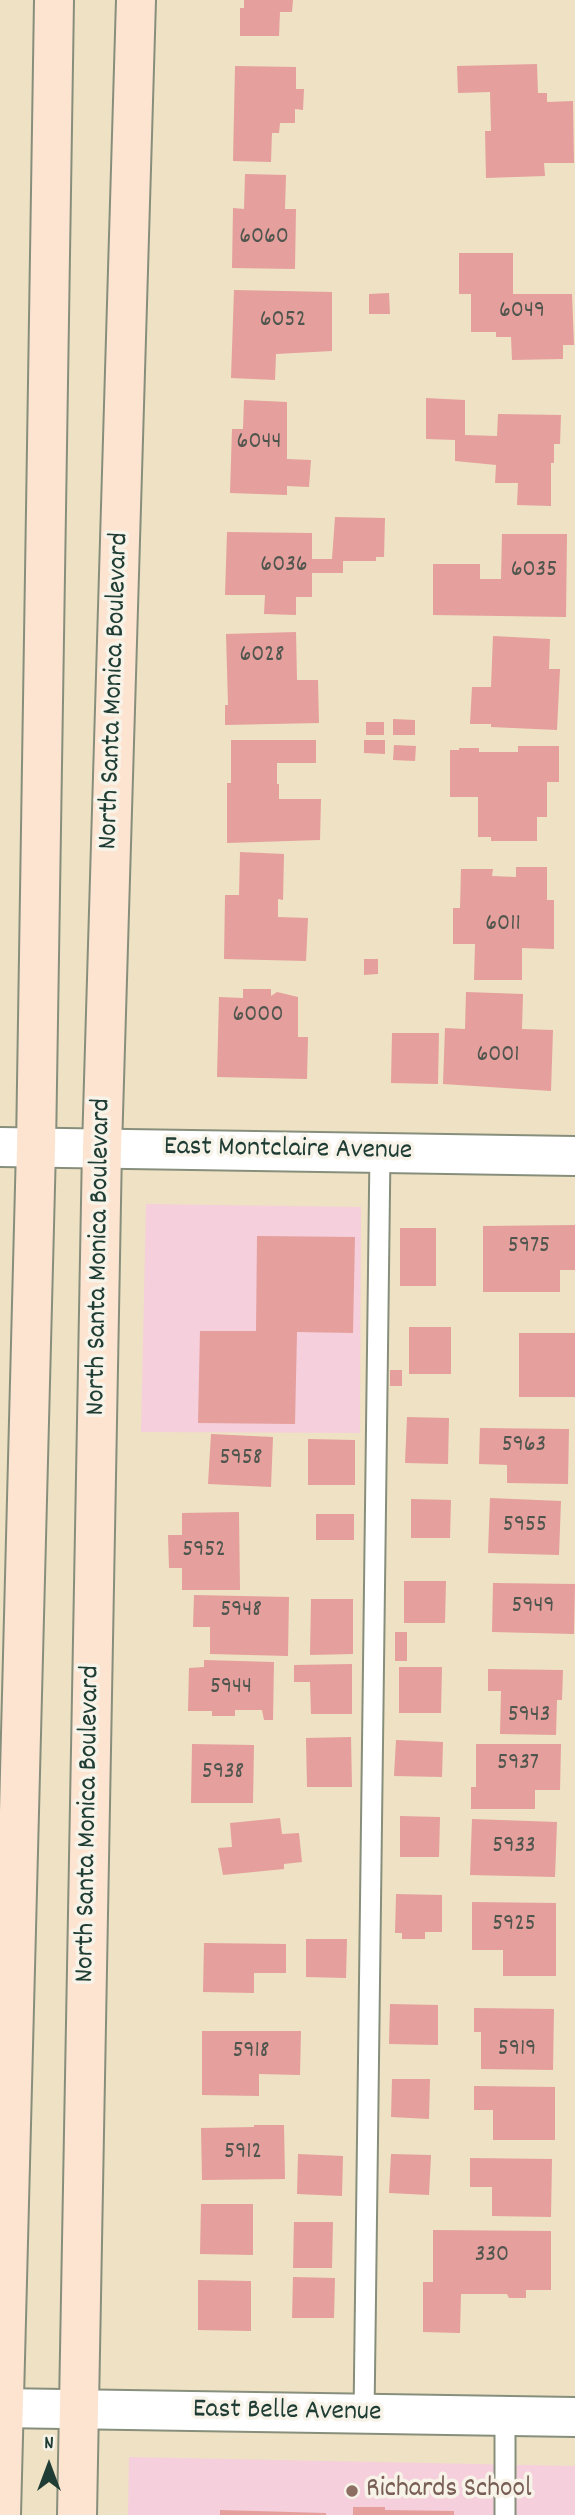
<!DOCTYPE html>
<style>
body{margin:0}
#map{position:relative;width:575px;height:2515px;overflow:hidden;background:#efe1c4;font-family:Dekko,sans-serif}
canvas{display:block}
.north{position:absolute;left:14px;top:2431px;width:70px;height:70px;-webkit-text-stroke:5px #f7f3e8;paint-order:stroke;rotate:0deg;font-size:19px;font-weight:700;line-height:28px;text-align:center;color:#1f3d34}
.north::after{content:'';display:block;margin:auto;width:24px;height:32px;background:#1f3d34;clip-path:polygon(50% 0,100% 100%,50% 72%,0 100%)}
</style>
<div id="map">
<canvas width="575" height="2515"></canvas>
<div class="north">N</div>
</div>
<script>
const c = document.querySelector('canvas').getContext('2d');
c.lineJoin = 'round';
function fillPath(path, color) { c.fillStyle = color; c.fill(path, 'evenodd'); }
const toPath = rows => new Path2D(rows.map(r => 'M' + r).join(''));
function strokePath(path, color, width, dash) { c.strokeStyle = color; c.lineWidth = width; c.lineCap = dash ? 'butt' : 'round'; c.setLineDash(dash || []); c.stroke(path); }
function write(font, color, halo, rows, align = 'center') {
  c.font = font + ' Dekko,sans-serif'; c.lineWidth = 7; c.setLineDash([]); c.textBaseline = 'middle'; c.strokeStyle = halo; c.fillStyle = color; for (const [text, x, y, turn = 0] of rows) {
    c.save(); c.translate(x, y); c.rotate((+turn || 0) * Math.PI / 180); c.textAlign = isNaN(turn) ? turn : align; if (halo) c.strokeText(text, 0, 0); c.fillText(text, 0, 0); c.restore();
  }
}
const built = toPath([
 [146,1204,361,1207,360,1433,141,1432],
 [129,2457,575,2466,575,2515,128,2515]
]);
const building = toPath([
 [244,0,293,0,292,12,280,12,279,36,240,36,240,8,244,8],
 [537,64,538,93,547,93,547,102,573,101,574,163,544,163,545,176,486,178,485,131,491,131,490,92,458,93,457,66],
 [235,66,296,67,296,89,304,89,303,110,295,109,295,123,280,123,279,133,272,133,271,162,233,161],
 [245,174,286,175,285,209,296,209,295,269,232,268,233,208,244,209],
 [459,253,513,253,513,294,572,294,574,345,563,345,563,359,512,360,511,337,496,337,496,332,471,332,471,294,459,294],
 [234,290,332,292,332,351,276,354,275,380,231,378],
 [389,293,390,314,369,314,369,294],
 [426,398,465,400,465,435,497,436,498,414,561,415,560,444,554,444,554,463,551,463,551,506,517,505,518,483,495,483,496,465,455,461,455,440,426,439],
 [244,400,287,402,287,459,311,460,309,487,287,486,287,495,230,493,232,429,243,429],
 [335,517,385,518,384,557,376,557,376,561,343,561,343,573,312,573,312,597,296,597,296,615,264,614,265,595,225,595,227,532,312,533,312,559,332,559],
 [502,534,567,534,566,617,433,615,433,564,480,564,480,579,501,579],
 [296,632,297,680,318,680,319,723,225,725,225,705,228,705,226,634],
 [493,636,550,639,549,669,560,669,557,730,491,727,491,724,470,724,472,687,491,687],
 [393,719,415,720,415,735,393,735],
 [366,722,384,722,384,735,366,735],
 [231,740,316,740,316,763,277,763,277,784,279,784,279,799,321,799,320,840,227,843,227,783,231,783],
 [364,740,385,740,385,754,364,753],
 [394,745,416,746,415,761,393,760],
 [518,746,559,746,559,782,547,782,547,817,537,817,537,841,491,841,491,837,478,837,478,797,450,797,450,750,459,750,459,748,479,748,479,752,518,752],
 [240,852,284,854,283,900,278,899,278,917,308,918,306,961,224,959,225,895,239,895],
 [516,867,547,867,547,900,554,900,554,949,522,948,522,980,474,980,475,944,453,944,453,908,460,908,461,869,493,869,492,876,516,877],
 [364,959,378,959,378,974,364,975],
 [243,989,271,989,271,996,277,992,298,997,298,1037,308,1037,307,1079,217,1077,219,997,243,998],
 [466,992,523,994,522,1029,553,1030,551,1091,443,1084,445,1028,465,1029],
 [392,1033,439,1033,438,1084,391,1083],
 [575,1225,575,1270,560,1270,560,1292,483,1292,483,1226],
 [400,1228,436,1228,436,1286,400,1286],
 [257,1236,355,1237,353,1333,297,1332,295,1424,198,1423,200,1331,256,1331],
 [409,1327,451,1327,451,1374,409,1374],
 [519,1333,575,1333,575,1397,519,1397],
 [390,1370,402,1370,402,1386,390,1386],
 [407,1417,449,1418,448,1464,405,1463],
 [480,1428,569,1429,568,1484,507,1483,507,1465,479,1464],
 [211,1434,273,1437,271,1487,208,1484],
 [308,1439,355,1440,355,1485,308,1485],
 [490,1498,561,1501,559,1555,488,1553],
 [411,1499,451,1500,450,1538,411,1538],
 [239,1512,240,1590,182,1590,182,1568,169,1568,168,1535,182,1535,182,1513],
 [316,1514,354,1514,354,1540,316,1540],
 [404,1581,446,1581,445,1623,404,1623],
 [493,1583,575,1584,574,1634,492,1632],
 [194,1595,289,1597,288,1656,210,1654,210,1627,193,1627],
 [311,1599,353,1599,353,1654,310,1655],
 [395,1632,407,1632,407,1661,395,1661],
 [204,1660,274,1662,273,1720,264,1720,262,1710,235,1710,235,1716,212,1716,212,1711,188,1711,189,1668,204,1667],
 [352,1664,352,1714,311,1714,310,1682,294,1682,294,1665],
 [399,1667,442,1667,441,1713,399,1713],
 [488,1669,563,1670,562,1700,557,1700,556,1735,500,1734,501,1691,488,1691],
 [351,1737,352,1787,307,1787,306,1738],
 [396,1740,443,1742,442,1777,394,1776],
 [192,1744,254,1745,253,1803,191,1803],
 [476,1744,561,1744,560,1790,535,1790,535,1809,471,1809,471,1787,476,1787],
 [400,1816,440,1817,439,1857,400,1857],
 [280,1818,282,1834,299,1833,302,1862,284,1864,284,1869,223,1875,218,1848,232,1847,230,1823],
 [472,1819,557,1822,555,1877,470,1875],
 [396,1894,442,1895,442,1932,425,1932,425,1939,402,1939,402,1933,395,1933],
 [472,1902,556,1903,556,1976,503,1976,503,1950,472,1950],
 [306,1939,347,1939,346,1978,306,1977],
 [204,1943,286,1944,286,1973,254,1973,254,1993,203,1992],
 [390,2004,438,2005,438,2045,389,2044],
 [474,2008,554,2009,553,2070,481,2069,481,2032,474,2032],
 [202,2031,301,2031,300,2075,259,2074,259,2096,202,2095],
 [392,2079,430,2079,429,2119,391,2117],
 [474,2086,555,2087,555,2140,493,2140,493,2110,474,2110],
 [254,2125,284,2125,285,2179,202,2180,201,2128,254,2127],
 [298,2154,343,2156,342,2196,297,2194],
 [391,2154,431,2155,429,2195,389,2193],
 [470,2158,552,2159,551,2217,492,2216,492,2187,470,2187],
 [201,2204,253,2204,253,2255,200,2254],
 [294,2222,333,2222,332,2268,293,2268],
 [433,2230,551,2231,551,2290,526,2290,526,2298,509,2298,507,2294,461,2294,460,2333,423,2332,423,2282,433,2282],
 [293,2277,335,2278,334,2318,292,2318],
 [198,2280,251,2281,251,2331,198,2330],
 [353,2507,385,2507,385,2510,454,2511,454,2515,353,2515],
 [220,2510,326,2513,326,2515,220,2515]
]);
const lane = toPath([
 [364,2414,380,1152],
 [505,2416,505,2515]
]);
const street = toPath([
 [0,1147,575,1156],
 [0,2408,575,2417]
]);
const secondary = toPath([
 [1,2515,36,1148,54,0],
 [77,2515,102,1148,136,0]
]);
const markers = [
 [352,2491,7,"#8d6e63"]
];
const numberNames = [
 ["6060",264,239],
 ["6049",522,313],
 ["6052",283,322],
 ["6044",259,444],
 ["6036",284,567],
 ["6035",534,572],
 ["6028",262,657],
 ["6011",503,926],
 ["6000",258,1017],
 ["6001",498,1057],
 ["5975",529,1248],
 ["5963",524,1447],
 ["5958",241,1460],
 ["5955",525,1527],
 ["5952",204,1552],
 ["5949",533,1608],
 ["5948",241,1612],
 ["5944",231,1689],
 ["5943",529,1717],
 ["5937",518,1765],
 ["5938",223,1774],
 ["5933",514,1848],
 ["5925",514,1926],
 ["5919",517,2051],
 ["5918",251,2053],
 ["5912",243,2154],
 ["330",492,2257]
];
const streetNames = [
 ["North Santa Monica Boulevard",116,691,-88],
 ["East Montclaire Avenue",288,1151,1],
 ["North Santa Monica Boulevard",101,1257,-89],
 ["North Santa Monica Boulevard",90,1824,-89],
 ["East Belle Avenue",287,2413,1]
];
const educationNames = [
 ["Richards School",366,2491]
];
fillPath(built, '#f5cfdb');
fillPath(building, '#e59f9c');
strokePath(lane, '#878f7c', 23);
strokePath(street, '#878f7c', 42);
strokePath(secondary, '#878f7c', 42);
strokePath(lane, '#fff', 19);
strokePath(street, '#fff', 38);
strokePath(secondary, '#fde4d1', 38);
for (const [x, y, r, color] of markers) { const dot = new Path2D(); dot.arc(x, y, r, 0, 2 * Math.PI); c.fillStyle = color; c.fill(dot); strokePath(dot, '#f7f3e8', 2.5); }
write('24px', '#50564e', null, numberNames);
write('28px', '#1f3d34', '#f7f3e8', streetNames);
write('28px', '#785e54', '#f7f3e8', educationNames, 'left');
</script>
